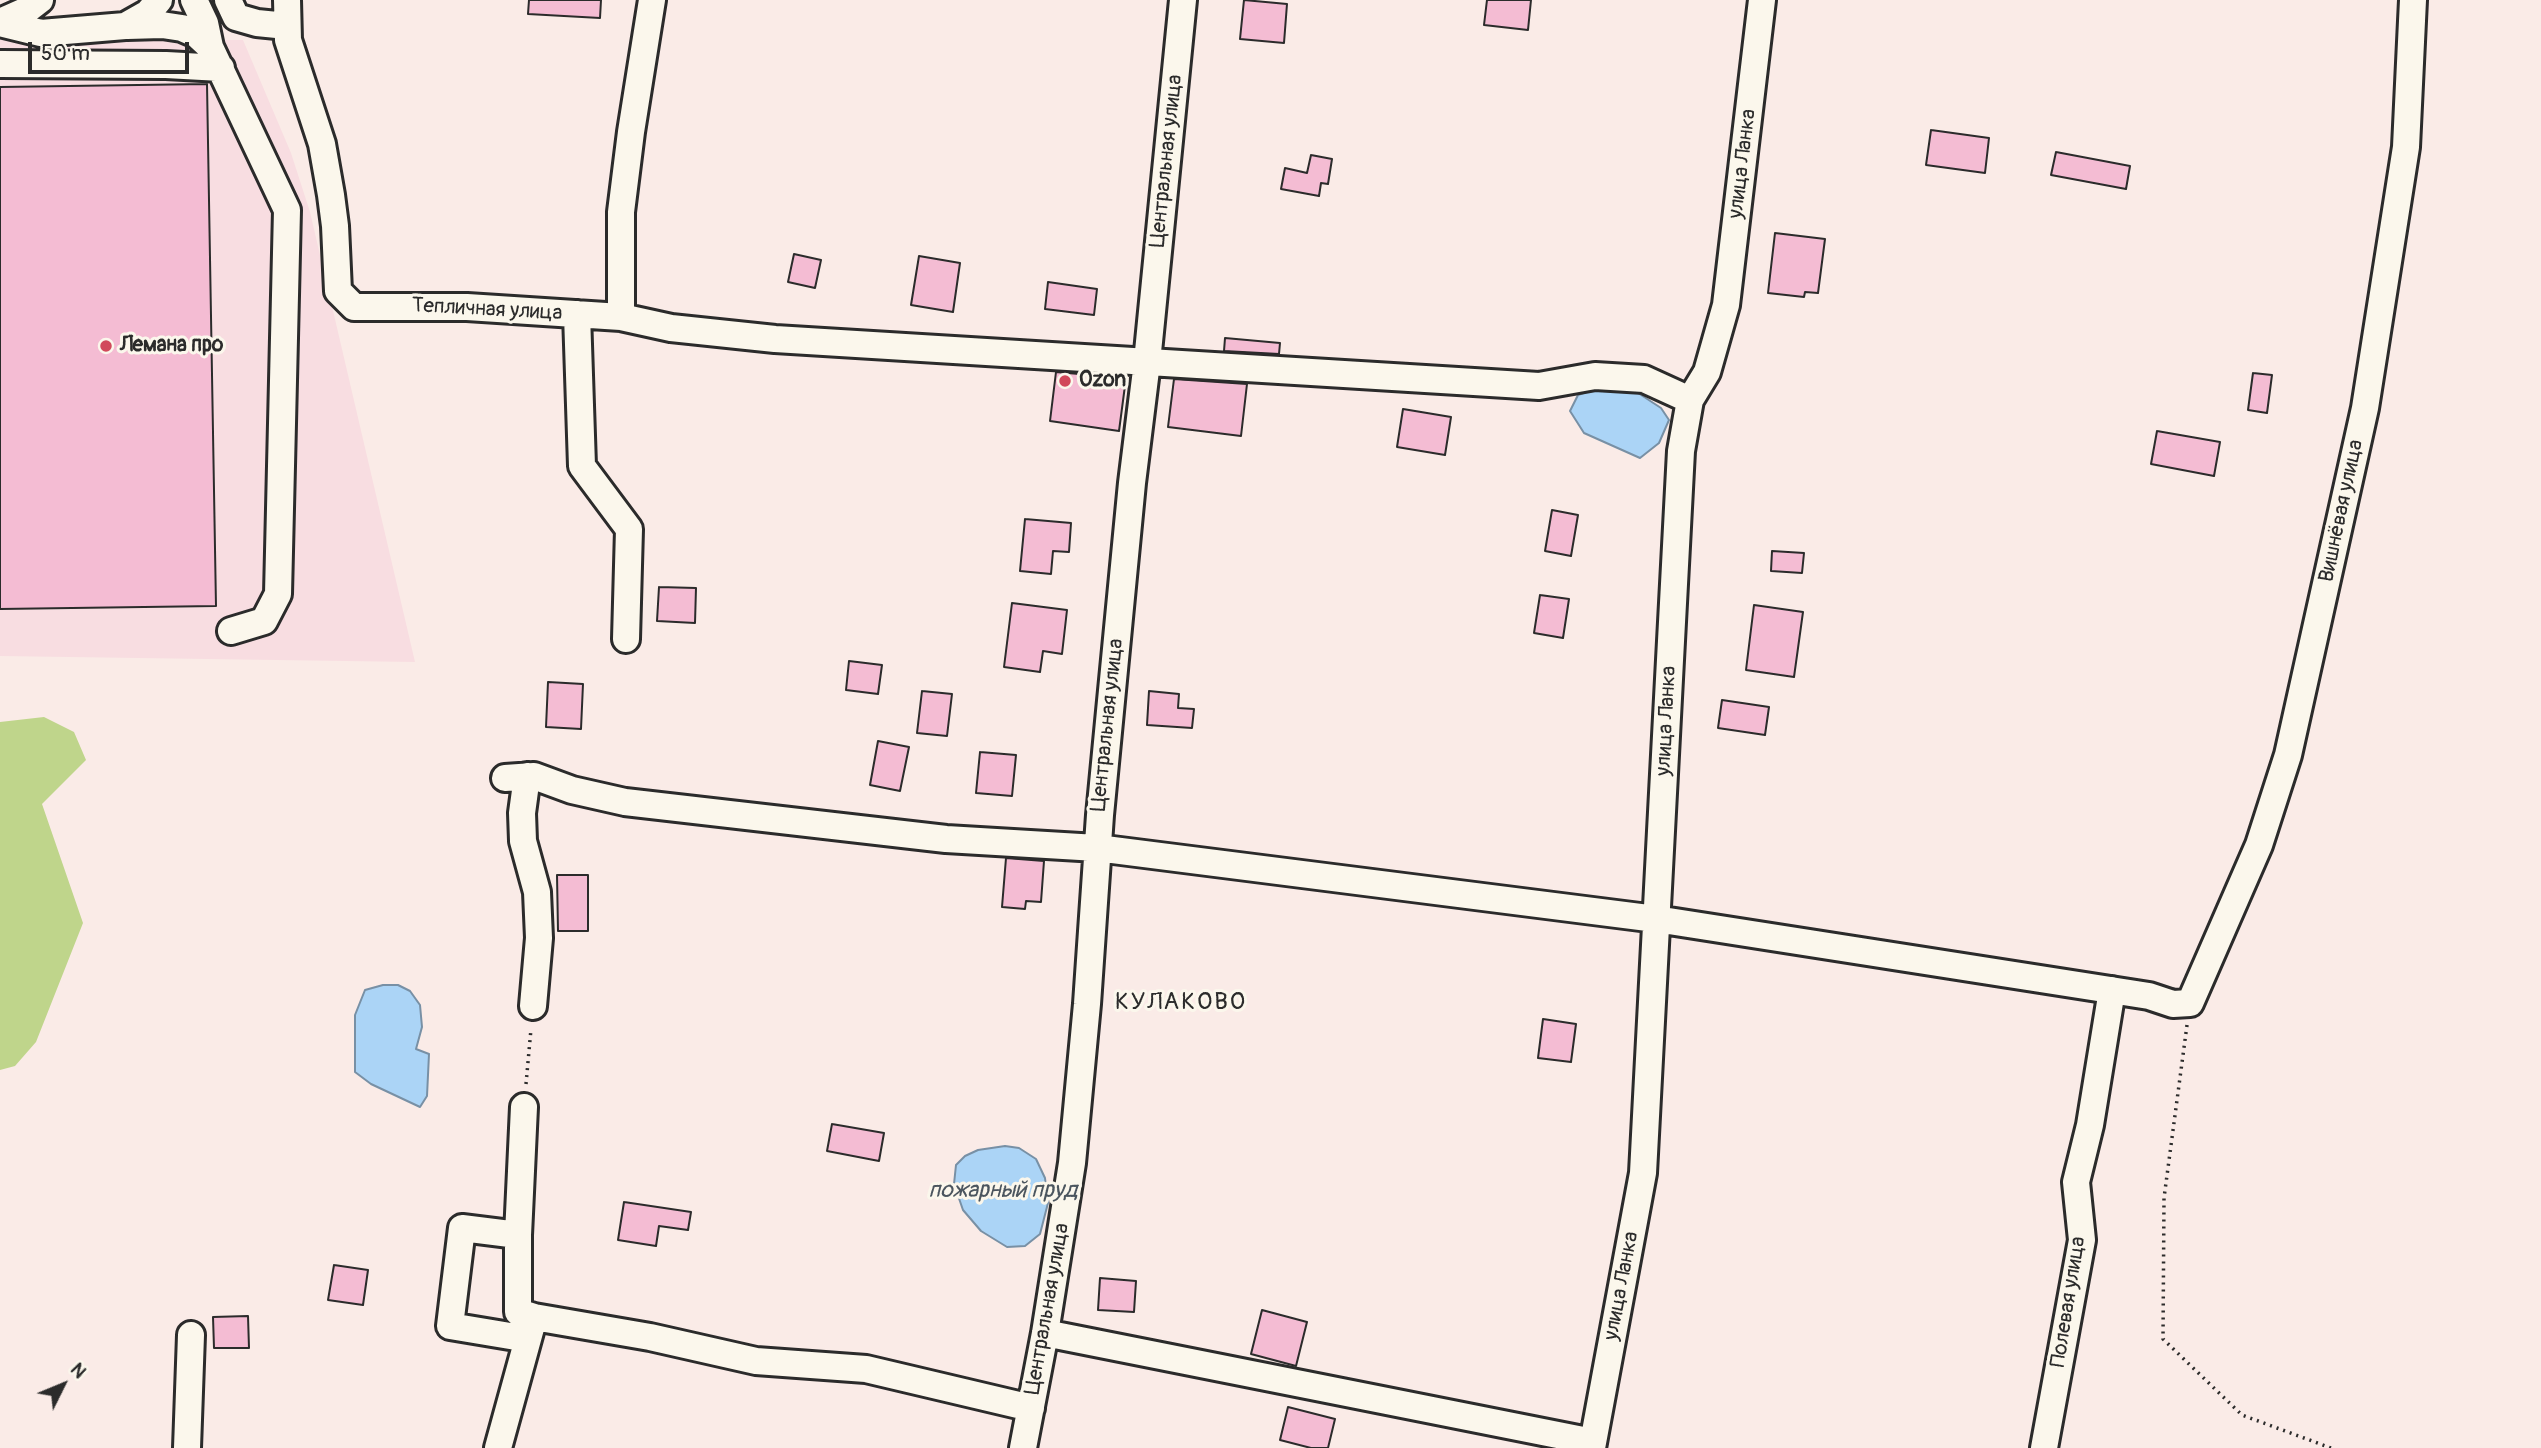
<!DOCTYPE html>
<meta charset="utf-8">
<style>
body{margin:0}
#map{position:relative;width:2541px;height:1448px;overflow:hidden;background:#faebe7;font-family:Pangolin,sans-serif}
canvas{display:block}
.north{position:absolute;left:28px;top:1350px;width:70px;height:70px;-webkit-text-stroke:5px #fbf7ec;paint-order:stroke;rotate:47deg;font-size:19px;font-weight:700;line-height:28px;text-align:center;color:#2b2b2b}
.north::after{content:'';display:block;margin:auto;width:24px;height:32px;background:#2b2b2b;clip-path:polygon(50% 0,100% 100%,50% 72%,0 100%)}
.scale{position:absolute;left:28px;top:42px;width:161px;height:32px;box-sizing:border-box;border:4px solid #2b2b2b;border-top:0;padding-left:9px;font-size:21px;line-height:24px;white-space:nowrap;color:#2b2b2b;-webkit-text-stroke:5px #fbf7ec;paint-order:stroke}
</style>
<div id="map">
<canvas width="2541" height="1448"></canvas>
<div class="north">N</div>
<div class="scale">50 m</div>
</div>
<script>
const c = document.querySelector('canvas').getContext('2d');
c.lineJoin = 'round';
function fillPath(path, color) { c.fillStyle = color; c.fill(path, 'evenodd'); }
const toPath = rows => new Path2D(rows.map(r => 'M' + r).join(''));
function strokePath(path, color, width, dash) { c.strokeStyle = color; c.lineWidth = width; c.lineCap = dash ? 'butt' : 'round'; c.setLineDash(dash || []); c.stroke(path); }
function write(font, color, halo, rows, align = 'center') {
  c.font = font + ' Pangolin,sans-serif'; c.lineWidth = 6; c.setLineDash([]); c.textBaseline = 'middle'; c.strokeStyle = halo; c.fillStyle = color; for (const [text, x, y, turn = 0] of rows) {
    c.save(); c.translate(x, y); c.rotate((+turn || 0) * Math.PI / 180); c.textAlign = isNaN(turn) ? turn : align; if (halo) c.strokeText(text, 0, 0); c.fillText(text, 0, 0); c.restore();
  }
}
const built = toPath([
 [0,35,56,40,243,40,291,153,310,212,415,662,0,656]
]);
const green = toPath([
 [44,717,74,732,86,760,42,804,83,923,36,1042,15,1066,0,1070,0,722]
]);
const water = toPath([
 [1601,387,1635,391,1661,408,1669,420,1659,443,1640,458,1584,433,1570,411,1578,395,1601,387],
 [383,985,398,985,410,991,420,1005,422,1027,416,1049,429,1054,427,1096,420,1107,371,1084,355,1072,355,1015,365,990,383,985],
 [1005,1146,1019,1148,1036,1159,1045,1178,1048,1203,1040,1234,1025,1246,1007,1247,981,1231,963,1210,954,1184,956,1165,965,1156,978,1150,1005,1146]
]);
const building = toPath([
 [529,0,601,0,600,18,528,14,529,0],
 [1244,0,1287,4,1284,43,1240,39,1244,0],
 [1487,0,1531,0,1528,30,1484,25,1487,0],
 [207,84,216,606,0,609,0,87,207,84],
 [1931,130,1989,138,1985,173,1926,165,1931,130],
 [2056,152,2130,166,2126,189,2051,175,2056,152],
 [1311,155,1332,159,1328,184,1321,183,1319,196,1281,189,1285,168,1307,173,1311,155],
 [1775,233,1825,239,1818,293,1805,292,1804,297,1768,293,1775,233],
 [794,254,821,260,815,288,788,282,794,254],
 [919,256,960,263,953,312,911,305,919,256],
 [1048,282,1097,289,1094,315,1045,309,1048,282],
 [1225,338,1280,343,1279,354,1224,351,1225,338],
 [1056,372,1126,378,1119,431,1050,421,1056,372],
 [2253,373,2272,375,2267,413,2248,410,2253,373],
 [1174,379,1247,384,1241,436,1168,427,1174,379],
 [1403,409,1451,417,1445,455,1397,447,1403,409],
 [2157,431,2220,442,2214,476,2151,464,2157,431],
 [1552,510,1578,515,1571,556,1545,551,1552,510],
 [1025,519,1071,523,1069,552,1053,551,1051,574,1020,571,1025,519],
 [1772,551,1804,553,1802,573,1771,571,1772,551],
 [659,587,696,588,695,623,657,621,659,587],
 [1540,595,1569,599,1563,638,1534,633,1540,595],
 [1012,603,1067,610,1062,654,1043,651,1040,672,1004,667,1012,603],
 [1754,605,1803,612,1794,677,1746,670,1754,605],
 [849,661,882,665,878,694,846,690,849,661],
 [548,682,583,684,581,729,546,727,548,682],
 [922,691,952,694,947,736,917,733,922,691],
 [1149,691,1179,694,1178,708,1194,709,1192,728,1147,725,1149,691],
 [1722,700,1769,707,1765,735,1718,728,1722,700],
 [878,741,909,747,900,791,870,785,878,741],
 [980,752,1016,755,1012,796,976,793,980,752],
 [1006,858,1044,861,1041,902,1026,901,1025,909,1002,907,1006,858],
 [557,875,588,875,588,931,558,931,557,875],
 [1543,1019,1576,1024,1571,1062,1538,1058,1543,1019],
 [832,1124,884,1133,879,1161,827,1151,832,1124],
 [624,1202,691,1212,688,1230,659,1226,656,1246,618,1240,624,1202],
 [334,1265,368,1270,363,1305,328,1300,334,1265],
 [1100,1278,1136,1281,1134,1312,1098,1310,1100,1278],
 [1262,1310,1307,1322,1296,1366,1251,1354,1262,1310],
 [248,1316,249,1348,214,1348,213,1317,248,1316],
 [1288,1407,1335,1419,1328,1448,1311,1448,1280,1440,1288,1407]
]);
const path = toPath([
 [2187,1025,2164,1198,2163,1339,2242,1415,2331,1448],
 [526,1084,531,1029]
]);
const minor = toPath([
 [194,0,205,23,210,47,287,210,278,594,264,621,231,631],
 [228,0,236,17,257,23,287,26],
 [287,0,288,40,322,144,331,195,335,226,338,291,354,307,467,307,621,317,671,328,775,339,1539,386,1595,376,1644,379,1690,400],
 [0,22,27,10,40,0],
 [0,23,41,33,125,26,148,13,159,0],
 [127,26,162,25,182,28,196,34,210,47],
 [0,64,166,65,221,68],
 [577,314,582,466,629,529,626,639],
 [621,317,621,212,631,132,652,0],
 [527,776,522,813,523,841,537,892,539,938,533,1006],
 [505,778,534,776,572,790,625,802,946,839,1097,848,1656,919,2149,996,2173,1004,2190,1003,2259,845,2288,755,2365,408,2406,147,2413,0],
 [518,1235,524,1107],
 [1045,1333,1593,1442],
 [528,1339,450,1326,462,1228,518,1235,518,1312,534,1317],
 [187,1448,191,1335],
 [498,1448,534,1317,650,1337,756,1361,866,1369,1031,1408],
 [1023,1448,1045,1333,1072,1163,1087,1004,1100,815,1132,483,1147,362,1183,0],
 [1592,1448,1643,1173,1681,451,1690,400,1707,372,1726,305,1762,0],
 [2044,1448,2082,1240,2076,1182,2090,1125,2112,990]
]);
const markers = [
 [106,346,7,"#d1495b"],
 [1065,381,7,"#d1495b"]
];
const streetNames = [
 ["Центральная улица",1167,161,-84],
 ["улица Ланка",1743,164,-83],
 ["Тепличная улица",487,310,3],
 ["Вишнёвая улица",2342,511,-78],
 ["улица Ланка",1667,721,-87],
 ["Центральная улица",1108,725,-84],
 ["улица Ланка",1622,1286,-79],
 ["Полевая улица",2069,1302,-81],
 ["Центральная улица",1048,1309,-80]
];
const poiNames = [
 ["Лемана про",120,346],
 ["Ozon",1079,381]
];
const waterNames = [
 ["пожарный пруд",1003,1191]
];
const quarterNames = [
 ["КУЛАКОВО",1181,1003]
];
fillPath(built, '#f8dde1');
fillPath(green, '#bfd58b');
fillPath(water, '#abd4f6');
strokePath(water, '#7890a5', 2);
fillPath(building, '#f4bcd3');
strokePath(building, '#2b2b2b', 2);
strokePath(minor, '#2b2b2b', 32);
strokePath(path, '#2b2b2b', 3.5, [2, 5]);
strokePath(minor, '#fbf7ec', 26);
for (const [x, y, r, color] of markers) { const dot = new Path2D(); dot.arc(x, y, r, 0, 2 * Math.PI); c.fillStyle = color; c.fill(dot); strokePath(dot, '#fbf7ec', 2.5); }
write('21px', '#2b2b2b', '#fbf7ec', streetNames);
write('bold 21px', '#2b2b2b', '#fbf7ec', poiNames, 'left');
write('italic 23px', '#4b555e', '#fbf7ec', waterNames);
c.letterSpacing = '2px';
write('24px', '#2b2b2b', '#fbf7ec', quarterNames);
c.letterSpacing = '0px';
</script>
